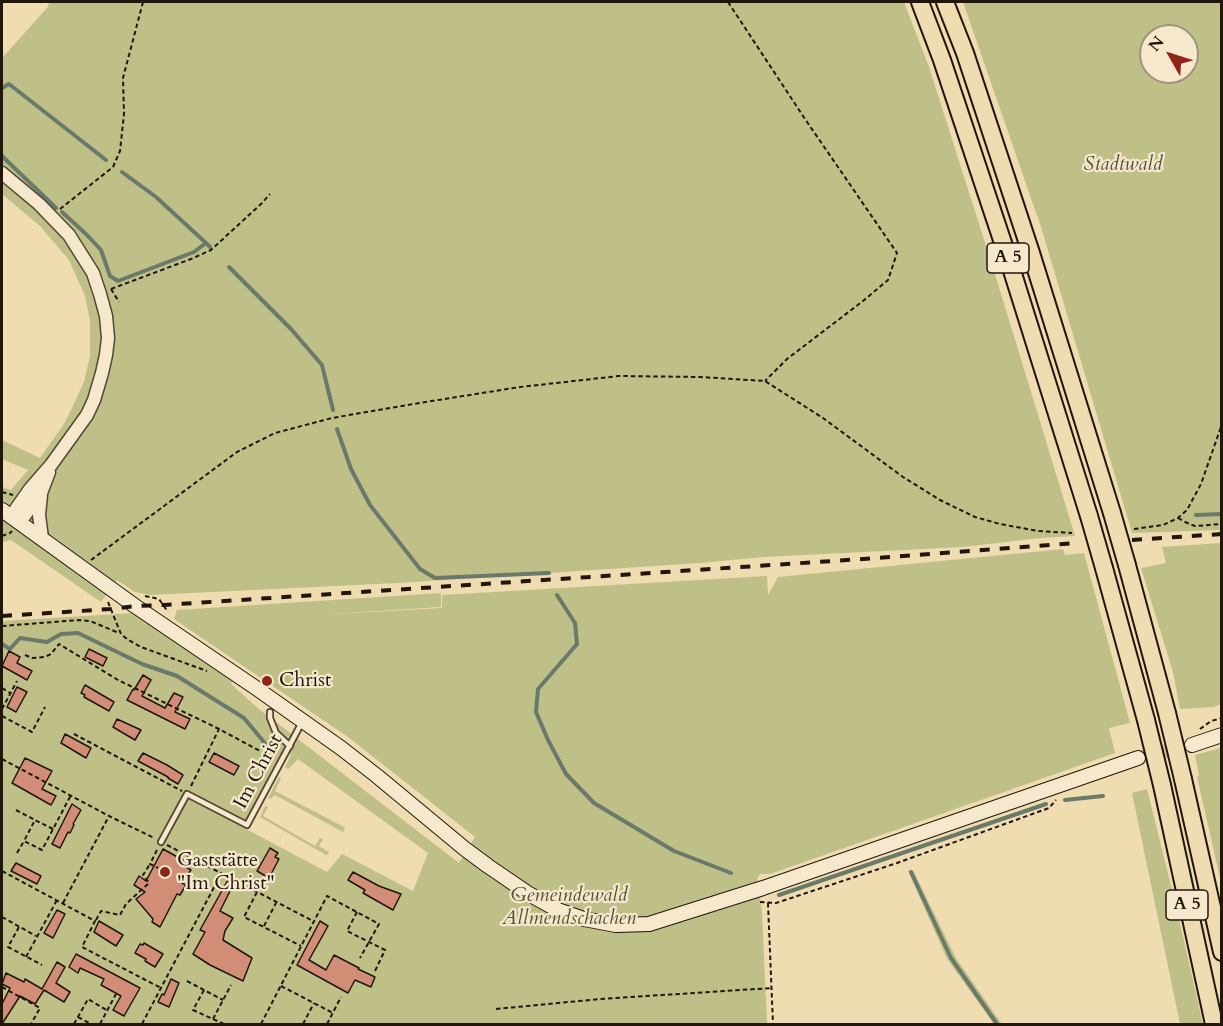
<!DOCTYPE html>
<meta charset="utf-8">
<style>
body{margin:0}
#map{position:relative;width:1223px;height:1026px;overflow:hidden;background:#efdcb1;font-family:Cardo,serif}
canvas{display:block}
.frame{position:absolute;inset:0;border:3px solid #21160c;pointer-events:none}
.north{position:absolute;left:1139px;top:24px;width:60px;height:60px;box-sizing:border-box;background:#f5e8cc;border:2px solid #a0947f;border-radius:50%;rotate:309deg;font-size:16px;font-weight:700;line-height:24px;text-align:center;color:#21160c}
.north::after{content:'';display:block;margin:auto;width:21px;height:27px;background:#8f2418;clip-path:polygon(50% 0,100% 100%,50% 72%,0 100%)}
</style>
<div id="map">
<canvas width="1223" height="1026"></canvas>
<div class="frame"></div>
<div class="north">N</div>
</div>
<script>
const c = document.querySelector('canvas').getContext('2d');
c.lineJoin = 'round';
function fillPath(path, color) { c.fillStyle = color; c.fill(path, 'evenodd'); }
const toPath = rows => new Path2D(rows.map(r => 'M' + r).join(''));
function strokePath(path, color, width, dash) { c.strokeStyle = color; c.lineWidth = width; c.lineCap = dash ? 'butt' : 'round'; c.setLineDash(dash || []); c.stroke(path); }
function write(font, color, halo, rows, align = 'center') {
  c.font = font + ' Cardo,serif'; c.lineWidth = 4.5; c.setLineDash([]); c.textBaseline = 'middle'; c.strokeStyle = halo; c.fillStyle = color; for (const [text, x, y, turn = 0] of rows) {
    c.save(); c.translate(x, y); c.rotate((+turn || 0) * Math.PI / 180); c.textAlign = isNaN(turn) ? turn : align; if (halo) c.strokeText(text, 0, 0); c.fillText(text, 0, 0); c.restore();
  }
}
const green = toPath([
 [49,2,904,2,929,67,995,274,1075,536,1040,538,963,547,764,557,700,563,398,583,150,595,135,592,117,580,101,602,11,540,2,542,2,487,11,490,28,470,2,459,2,440,40,458,64,424,71,410,84,382,90,356,90,321,85,296,69,260,40,226,2,194,2,58,48,7],
 [963,2,1221,2,1221,530,1132,533,1041,227],
 [1151,36,1187,36,1187,72,1151,72],
 [1221,543,1221,704,1214,707,1180,709,1173,672,1141,568,1166,563,1162,547],
 [1063,549,1065,555,1084,553,1130,723,1109,728,1115,753,770,874,760,874,757,879,762,912,767,1024,2,1024,2,621,134,613,234,679,231,684,259,709,459,863,475,837,348,737,174,619,177,610,441,593,441,607,317,615,442,608,442,595,767,576,768,595,778,577],
 [287,752,291,755,285,767,288,769,298,759,428,853,413,891,342,854,327,872,246,829],
 [1221,748,1222,748,1221,882,1197,777,1199,776,1195,755],
 [279,777,281,778,275,791,344,827,345,829,344,831,343,832,275,795,270,799,268,798],
 [1147,789,1176,906,1203,1024,1180,1024,1132,793],
 [265,806,268,807,263,816,315,846,320,838,323,839,319,846,329,852,328,854,326,855,260,817],
 [913,870,956,958,1002,1024,994,1024,947,959,908,871]
]);
const stream = toPath([
 [2,88,9,84,106,160],
 [2,156,56,208],
 [122,172,156,197,206,243],
 [62,212,87,235,101,250,110,276,118,281,194,252,206,243,210,247],
 [229,267,291,329,322,365,333,410],
 [337,429,351,469,370,505,420,569,435,578,549,573],
 [1196,515,1222,514],
 [557,595,575,623,577,644,538,689,536,712,548,740,566,774,594,803,674,851,731,873],
 [2,644,10,649,20,638,47,642,61,634,78,633,142,664,177,676,244,718,268,747],
 [1065,800,1103,796],
 [911,872,951,958,997,1024],
 [779,895,1046,804]
]);
const building = toPath([
 [89,649,107,658,103,666,85,657,89,649],
 [9,651,20,657,17,663,32,671,27,680,2,666,9,651],
 [143,675,151,680,142,696,165,708,174,693,183,697,175,712,190,719,185,729,127,700,133,689,134,690,143,675],
 [85,685,114,702,109,711,84,697,85,695,81,693,85,685],
 [17,687,27,692,16,712,7,707,17,687],
 [117,719,141,730,135,740,113,727,117,719],
 [65,734,91,748,86,758,61,743,65,734],
 [143,753,167,765,183,775,178,784,168,778,168,777,138,761,143,753],
 [214,753,239,766,234,775,209,762,214,753],
 [25,758,52,771,42,789,56,796,51,805,12,783,25,758],
 [72,804,81,810,73,824,74,825,70,833,68,832,60,848,52,844,72,804],
 [270,848,278,853,275,857,279,859,269,878,257,871,270,848],
 [163,849,183,860,181,864,191,870,182,883,186,885,180,895,177,894,160,927,152,922,153,919,136,899,145,892,134,885,139,876,146,881,163,849],
 [16,863,41,876,37,884,11,871,16,863],
 [353,872,379,886,401,894,393,910,363,893,365,890,348,880,353,872],
 [229,878,235,881,220,911,233,918,225,931,223,940,252,958,243,981,210,965,193,954,205,932,200,930,229,878],
 [57,910,65,914,53,938,44,933,57,910],
 [99,921,123,935,116,946,94,932,99,921],
 [320,921,328,926,309,960,326,970,334,955,359,968,358,969,375,977,371,987,355,980,348,993,297,965,320,921],
 [144,943,163,954,155,967,145,961,146,959,135,953,140,944,143,945,144,943],
 [76,954,140,988,124,1016,113,1010,121,996,101,985,104,979,80,968,78,973,69,967,76,954],
 [57,962,65,967,56,983,70,992,64,1002,44,990,35,1004,20,996,2,1024,2,1004,10,988,2,984,6,973,24,982,25,979,42,989,57,962],
 [171,979,179,983,169,1007,158,1002,162,994,164,995,171,979]
]);
const secondaryTunnel = toPath([
 [1138,758,1184,747]
]);
const path = toPath([
 [728,2,805,119,897,253,888,280,863,301,787,359,765,381],
 [60,209,113,167,120,151,124,114,123,78,143,2],
 [111,289,191,259,211,250,262,203,270,194],
 [111,289,119,302],
 [2,492,13,495],
 [1178,518,1185,522,1195,526,1222,524],
 [1134,529,1163,525,1178,518,1187,510,1201,484,1222,424],
 [2,536,10,533,12,531],
 [91,560,237,452,275,433,332,418,413,404,520,387,619,376,700,377,765,381,823,418,903,477,940,500,975,517,1000,524,1038,531,1072,533],
 [145,596,159,599,168,612],
 [108,602,121,634,127,639,141,647,207,671],
 [2,626,79,620,90,621,119,633],
 [25,655,32,658,45,657,51,654,59,644,118,680,219,729,260,751],
 [2,688,10,693],
 [2,709,17,681],
 [2,716,32,732,45,707],
 [1200,729,1211,721,1222,718],
 [74,734,182,791],
 [2,759,109,816,154,838],
 [191,786,219,729],
 [16,810,35,820],
 [53,829,35,820,24,841,42,850,71,795],
 [167,845,313,921],
 [157,850,150,864,158,868],
 [17,853,24,841],
 [2,871,95,921,82,947,161,988],
 [257,892,244,917,301,946],
 [760,902,776,903,897,863,1049,808,1056,800],
 [63,903,109,816],
 [768,903,773,1024],
 [357,912,347,931,385,950,375,971],
 [2,917,36,936],
 [96,920,101,911,120,915,126,904,149,883,143,875,150,864],
 [264,926,276,903],
 [19,927,8,947,42,965],
 [26,957,57,900],
 [187,981,223,1000],
 [281,986,333,1013],
 [2,987,40,1008,31,1024],
 [204,990,193,1010,224,1024],
 [496,1009,600,999,772,988],
 [78,1017,91,1024],
 [213,1019,231,985],
 [74,1024,88,999,108,1011],
 [100,1024,116,994],
 [142,1024,221,874],
 [261,1024,327,896,379,924,360,958],
 [303,1024,314,1003],
 [327,1024,341,997]
]);
const service = toPath([
 [270,712,270,718,276,733,290,746],
 [161,842,187,794,247,825,301,724]
]);
const tertiary = toPath([
 [2,173,39,204,69,235,93,273,100,294,106,316,108,338,106,355,102,373,94,400,87,415,51,465,30,489,11,516],
 [41,495,39,515,42,538],
 [20,522,41,493,49,472]
]);
const secondary = toPath([
 [2,510,135,606,256,688,341,748,377,776,465,849,488,866,529,894,558,910,584,919,616,925,649,924,763,888,1138,758],
 [1192,745,1222,735]
]);
const motorway = toPath([
 [920,2,942,60,1009,261,1089,516],
 [945,2,965,53,1031,253,1112,513],
 [1127,565,1167,713],
 [1104,568,1146,720],
 [1183,779,1222,952],
 [1162,785,1214,1024]
]);
const rail = toPath([
 [1132,540,1222,534],
 [2,616,111,609,135,606,164,605,878,558,1075,543]
]);
const motorwayBridge = toPath([
 [1112,513,1127,565],
 [1089,516,1104,568],
 [1167,713,1183,779],
 [1146,720,1162,785]
]);
const markers = [
 [267,681,6,"#8f2418"],
 [165,872,6,"#8f2418"]
];
const shields = [
 [1008,258,42],
 [1187,905,42]
];
const shieldNames = [
 ["A 5",1008,258],
 ["A 5",1187,905]
];
const parkNames = [
 ["Stadtwald",1123,165],
 ["Gemeindewald",569,896],
 ["Allmendschachen",569,919]
];
const poiNames = [
 ["Christ",279,681],
 ["Gaststätte",177,861],
 ["\"Im Christ\"",177,884]
];
const streetNames = [
 ["Im Christ",259,772,-62]
];
fillPath(green, '#bfbf88');
strokePath(stream, '#6a7a6a', 4);
fillPath(building, '#d28d77');
strokePath(building, '#21160c', 1.5);
strokePath(secondaryTunnel, '#d0be98', 14, [14, 7]);
strokePath(service, '#544835', 8);
strokePath(tertiary, '#544835', 15);
strokePath(secondary, '#21160c', 16);
strokePath(motorway, '#21160c', 20);
strokePath(path, '#21160c', 2, [4.5, 3]);
strokePath(service, '#f5e8cc', 4.5);
strokePath(tertiary, '#f5e8cc', 12);
strokePath(secondary, '#f5e8cc', 14);
strokePath(motorway, '#efdcb1', 16);
strokePath(rail, '#21160c', 4, [10, 10]);
strokePath(motorwayBridge, '#21160c', 20, []);
strokePath(motorwayBridge, '#efdcb1', 16);
for (const [x, y, r, color] of markers) { const dot = new Path2D(); dot.arc(x, y, r, 0, 2 * Math.PI); c.fillStyle = color; c.fill(dot); strokePath(dot, '#f5e8cc', 2); }
for (const [x, y, w] of shields) { const box = new Path2D(); box.roundRect(x - w / 2, y - 15, w, 30, 4.5); c.fillStyle = '#f5e8cc'; c.fill(box); strokePath(box, '#21160c', 1.5); }
write('bold 18px', '#21160c', null, shieldNames);
write('italic 20px', '#585137', '#f5e8cc', parkNames);
write('20px', '#21160c', '#f5e8cc', poiNames, 'left');
write('20px', '#21160c', '#f5e8cc', streetNames);
</script>
